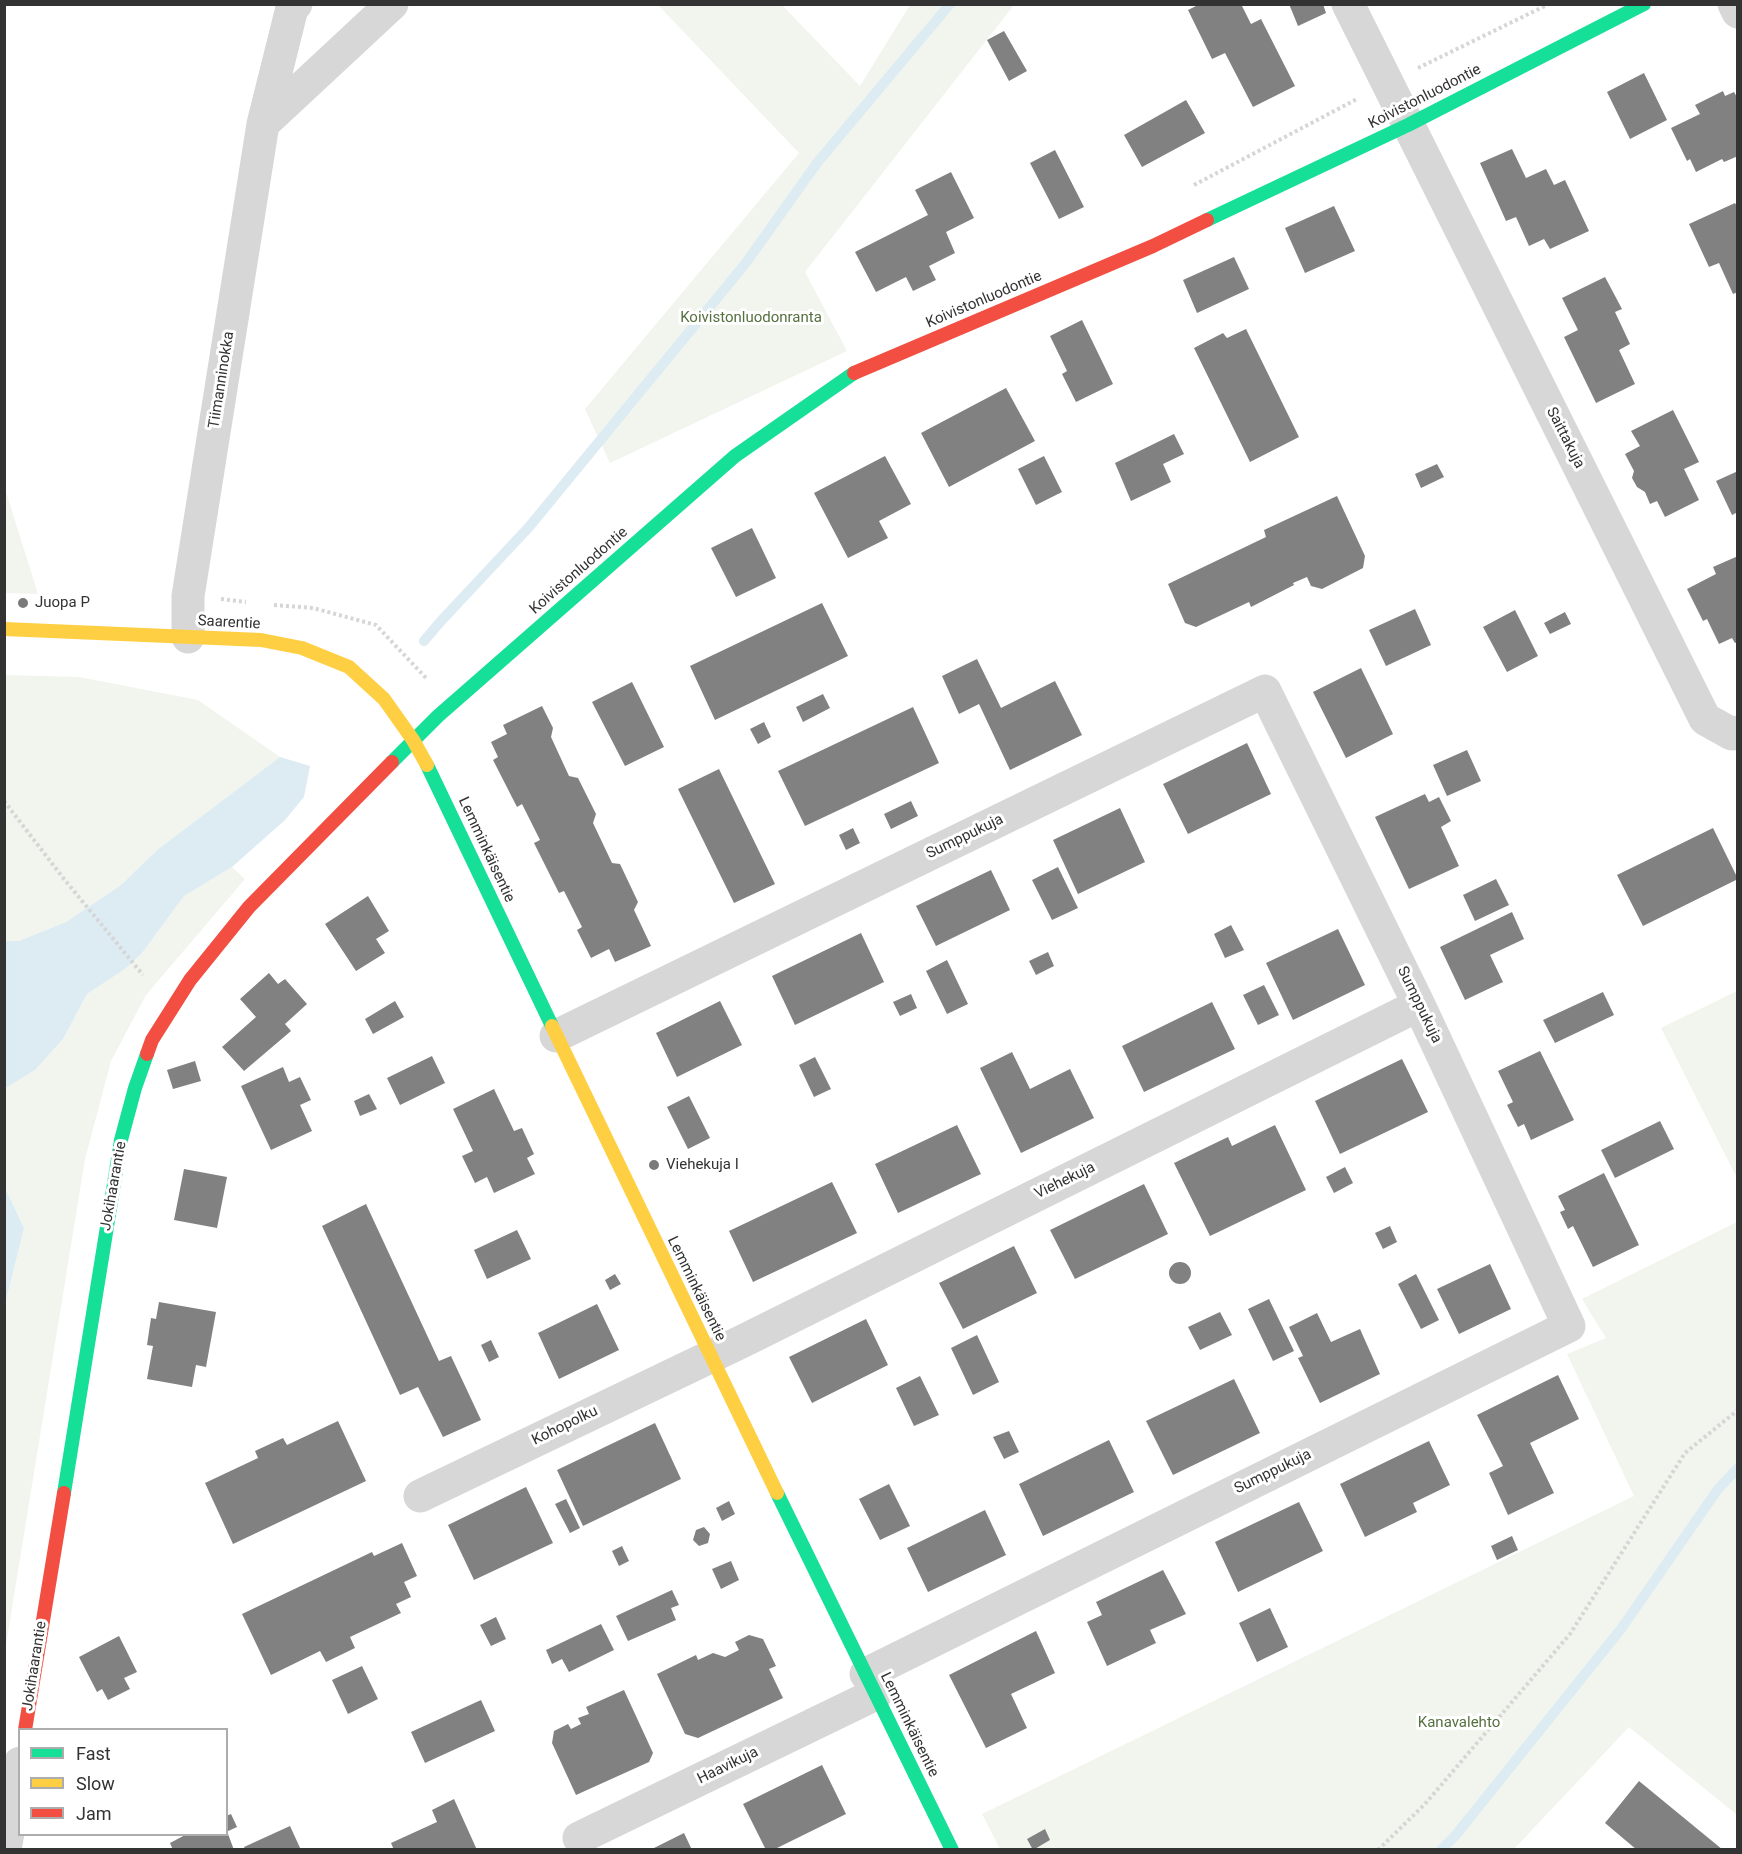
<!DOCTYPE html>
<meta charset="utf-8">
<style>
body{margin:0}
#map{position:relative;width:1742px;height:1854px;overflow:hidden;background:#fff;font-family:Roboto,sans-serif}
canvas{display:block}
.frame{position:absolute;inset:0;border:6px solid #333;pointer-events:none}
.legend{position:absolute;left:18px;top:1728px;width:210px;height:108px;box-sizing:border-box;background:#fff;border:2px solid #adadad;margin:0;padding:8px 10px;list-style:none;font-size:18px;color:#333}
.legend li{display:flex;align-items:center;gap:12px;height:30px}
.legend b{width:30px;border:2px solid #adadad}
</style>
<div id="map">
<canvas width="1742" height="1854"></canvas>
<div class="frame"></div>
<ul class="legend">
<li><b style="height:8px;background:#16e098"></b>Fast</li>
<li><b style="height:8px;background:#ffcf43"></b>Slow</li>
<li><b style="height:8px;background:#f24e42"></b>Jam</li>
</ul>
</div>
<script>
const c = document.querySelector('canvas').getContext('2d');
c.lineJoin = 'round';
function fillPath(path, color) { c.fillStyle = color; c.fill(path, 'evenodd'); }
const toPath = rows => new Path2D(rows.map(r => 'M' + r).join(''));
function strokePath(path, color, width, dash) { c.strokeStyle = color; c.lineWidth = width; c.lineCap = dash ? 'butt' : 'round'; c.setLineDash(dash || []); c.stroke(path); }
function write(font, color, halo, rows, align = 'center') {
  c.font = font + ' Roboto,sans-serif'; c.lineWidth = 6; c.setLineDash([]); c.textBaseline = 'middle'; c.strokeStyle = halo; c.fillStyle = color; for (const [text, x, y, turn = 0] of rows) {
    c.save(); c.translate(x, y); c.rotate((+turn || 0) * Math.PI / 180); c.textAlign = isNaN(turn) ? turn : align; if (halo) c.strokeText(text, 0, 0); c.fillText(text, 0, 0); c.restore();
  }
}
const green = toPath([
 [658,5,782,5,860,86,910,5,1014,5,805,272,847,351,610,463,585,409,799,153],
 [4,489,5,489,38,594,5,593],
 [5,675,79,677,198,700,280,757,157,850,121,885,66,922,19,941,5,941],
 [232,867,245,879,146,995,111,1061,85,1159,5,1651,5,1304,24,1228,5,1188,5,1092,6,1088,35,1070,63,1039,87,994,125,969,142,953,184,896],
 [1737,991,1737,1178,1661,1028],
 [1737,1222,1737,1815,1629,1727,1514,1849,1000,1849,982,1814,1634,1496,1567,1354,1606,1338,1582,1299]
]);
const water = toPath([
 [280,757,310,766,304,797,285,820,232,867,184,896,142,953,125,969,87,994,63,1039,35,1070,6,1088,5,1092,5,941,19,941,66,922,121,885,157,850],
 [5,1188,24,1228,5,1304]
]);
const stream = toPath([
 [424,641,441,621,529,527,745,264,817,163,950,4],
 [1441,1850,1455,1836,1621,1629,1718,1489,1738,1468]
]);
const building = toPath([
 [1200,4,1241,4,1251,24,1261,19,1295,86,1253,107,1225,53,1212,59,1188,10],
 [1289,4,1323,4,1326,13,1298,26],
 [1004,31,1027,71,1009,81,987,40],
 [1644,73,1667,120,1630,139,1607,92],
 [1723,91,1725,96,1734,92,1738,99,1738,156,1724,162,1722,159,1696,172,1690,159,1687,161,1671,128,1700,114,1695,105],
 [1186,100,1205,133,1142,167,1124,135],
 [1512,149,1526,178,1546,169,1554,185,1565,180,1589,231,1550,249,1544,239,1529,246,1516,217,1506,221,1480,163],
 [1055,150,1084,207,1059,219,1030,163],
 [951,172,974,218,946,232,955,253,929,266,936,280,913,291,906,277,876,292,855,252,928,215,915,190],
 [1735,203,1738,208,1738,292,1733,294,1719,263,1709,267,1689,224],
 [1334,206,1355,251,1305,273,1285,228],
 [1234,257,1249,289,1197,313,1183,280],
 [1605,277,1622,309,1615,312,1630,344,1619,350,1635,384,1596,403,1564,337,1578,330,1562,298],
 [1082,320,1113,384,1076,402,1062,374,1067,371,1050,336],
 [1246,329,1299,437,1250,462,1194,348,1223,333,1227,338],
 [1006,388,1035,441,949,487,921,433],
 [1673,410,1699,462,1684,469,1699,500,1665,517,1657,501,1650,504,1645,492,1637,487,1632,478,1634,471,1625,454,1640,446,1631,431],
 [1174,434,1184,454,1163,464,1171,482,1131,501,1115,463],
 [885,456,911,504,879,521,888,538,848,558,814,493],
 [1044,456,1062,492,1036,505,1018,469],
 [1437,464,1444,477,1421,488,1415,474],
 [1738,471,1738,512,1732,515,1716,481],
 [1337,496,1365,556,1363,568,1322,589,1311,586,1307,577,1293,583,1294,585,1251,607,1249,602,1196,627,1185,623,1168,584,1266,537,1264,530],
 [752,528,776,578,736,597,711,548],
 [1738,556,1738,642,1735,643,1732,638,1719,644,1707,619,1703,621,1687,589,1716,574,1713,567],
 [822,603,848,656,715,720,690,666],
 [1415,609,1431,645,1386,666,1369,630],
 [1515,610,1538,656,1507,672,1483,627],
 [1565,612,1571,624,1550,634,1544,623],
 [977,659,1001,708,1055,681,1082,735,1010,770,979,704,959,714,942,676],
 [1361,668,1393,734,1346,758,1313,692],
 [632,682,664,747,625,766,592,702],
 [823,694,830,708,803,722,796,707],
 [542,706,553,728,551,737,569,776,578,778,596,814,593,823,612,863,620,864,638,902,634,910,651,946,615,962,609,949,591,958,577,930,582,927,564,891,559,893,534,843,540,840,522,804,517,807,493,760,498,757,491,742,507,734,503,725],
 [913,707,939,763,805,826,778,771],
 [764,722,771,737,758,744,750,729],
 [1247,743,1271,794,1188,834,1163,784],
 [1467,750,1481,781,1447,796,1433,765],
 [719,769,775,884,734,903,678,789],
 [1425,794,1429,802,1439,797,1451,821,1441,827,1459,866,1409,889,1375,817],
 [911,801,918,816,891,829,884,814],
 [1120,808,1145,862,1078,894,1053,840],
 [853,828,860,843,846,850,839,835],
 [1713,828,1738,879,1643,926,1617,875],
 [1058,867,1078,908,1052,920,1032,880],
 [991,870,1010,910,936,946,916,906],
 [1496,879,1509,905,1475,921,1463,895],
 [368,896,389,931,376,939,385,953,356,971,325,924],
 [1512,912,1524,939,1490,955,1503,982,1465,1000,1440,947],
 [1231,925,1244,950,1225,958,1214,934],
 [1338,929,1365,985,1293,1020,1266,963],
 [861,933,884,982,795,1025,772,976],
 [1048,952,1054,966,1036,975,1029,961],
 [947,960,968,1004,947,1014,926,971],
 [269,973,278,984,285,979,307,1004,285,1024,291,1031,244,1071,222,1047,256,1017,240,999],
 [1264,985,1279,1015,1258,1025,1243,995],
 [1603,992,1614,1015,1555,1043,1543,1020],
 [911,994,917,1008,900,1016,893,1002],
 [395,1001,404,1017,373,1034,365,1019],
 [720,1001,742,1045,677,1077,656,1033],
 [1212,1002,1235,1049,1144,1092,1122,1046],
 [1540,1051,1574,1120,1531,1140,1524,1124,1518,1127,1507,1105,1513,1102,1498,1071],
 [1012,1052,1030,1089,1070,1069,1094,1118,1021,1153,980,1068],
 [432,1056,445,1083,400,1105,387,1078],
 [815,1057,831,1089,814,1097,799,1065],
 [1402,1059,1428,1112,1340,1154,1315,1101],
 [195,1061,201,1081,173,1089,167,1070],
 [283,1067,289,1082,300,1077,311,1100,300,1105,312,1131,271,1150,241,1086],
 [494,1089,514,1131,522,1128,534,1154,527,1158,535,1174,494,1193,487,1177,475,1183,462,1156,473,1151,453,1109],
 [369,1094,377,1109,360,1116,354,1101],
 [689,1096,710,1138,688,1149,667,1107],
 [1660,1121,1674,1149,1615,1178,1601,1150],
 [957,1125,981,1174,898,1213,875,1164],
 [1275,1125,1306,1190,1210,1236,1174,1163,1228,1137,1232,1146],
 [1345,1167,1353,1183,1334,1193,1326,1177],
 [184,1169,227,1177,217,1228,174,1220],
 [1604,1173,1639,1245,1593,1267,1573,1226,1568,1229,1560,1212,1565,1210,1558,1196],
 [832,1182,857,1233,753,1282,729,1231],
 [1144,1184,1168,1234,1075,1279,1050,1230],
 [366,1204,439,1361,451,1356,481,1420,443,1437,418,1387,400,1395,322,1226],
 [1390,1226,1397,1242,1383,1249,1375,1233],
 [517,1230,531,1259,487,1279,474,1250],
 [1014,1246,1037,1293,963,1329,939,1283],
 '1169 1273a11 11 0 1 1 22 0a11 11 0 1 1-22 0Z',
 [1490,1264,1511,1309,1459,1334,1437,1289],
 [615,1274,621,1284,610,1290,605,1280],
 [1416,1274,1439,1320,1421,1329,1398,1284],
 [1269,1299,1294,1351,1273,1361,1248,1309],
 [159,1302,216,1312,206,1367,196,1365,192,1387,147,1379,153,1346,147,1345,151,1318,156,1319],
 [597,1304,619,1350,559,1379,538,1333],
 [1220,1312,1232,1335,1200,1350,1188,1327],
 [1317,1313,1331,1342,1360,1329,1380,1374,1320,1403,1298,1358,1303,1356,1289,1327],
 [866,1319,888,1365,812,1403,789,1357],
 [977,1335,999,1382,973,1395,951,1348],
 [491,1340,499,1357,489,1362,481,1345],
 [1558,1375,1579,1419,1530,1443,1554,1493,1508,1515,1489,1473,1503,1466,1477,1415],
 [920,1376,939,1415,914,1426,896,1388],
 [1234,1379,1260,1433,1173,1475,1146,1421],
 [338,1421,366,1481,233,1544,205,1483,258,1458,255,1451,283,1438,287,1445],
 [655,1423,681,1479,583,1526,557,1470],
 [1009,1431,1019,1452,1004,1459,993,1437],
 [1109,1440,1134,1492,1043,1536,1019,1484],
 [1429,1441,1450,1485,1413,1503,1417,1512,1365,1537,1340,1484],
 [889,1484,910,1526,880,1540,859,1499],
 [526,1487,553,1543,474,1580,448,1525],
 [566,1499,580,1528,570,1533,555,1504],
 [729,1501,735,1514,722,1521,716,1508],
 [1299,1502,1323,1551,1238,1592,1215,1542],
 [985,1510,1006,1555,928,1592,907,1548],
 [704,1527,710,1534,708,1543,699,1546,693,1540,696,1530],
 [1512,1536,1518,1550,1497,1560,1491,1546],
 [402,1543,417,1576,404,1582,411,1597,396,1604,401,1613,350,1637,355,1648,326,1662,320,1651,271,1675,242,1614,372,1552,374,1556],
 [622,1546,629,1561,619,1566,612,1551],
 [731,1561,739,1580,721,1589,712,1569],
 [1163,1570,1186,1614,1150,1630,1156,1643,1107,1666,1087,1622,1102,1615,1096,1602],
 [672,1590,679,1605,671,1608,676,1620,628,1641,616,1616],
 [1270,1608,1288,1647,1257,1662,1239,1623],
 [496,1617,506,1639,491,1646,480,1625],
 [601,1624,614,1650,569,1672,562,1659,552,1664,546,1650],
 [1036,1631,1055,1673,1011,1694,1027,1728,986,1748,949,1675],
 [749,1635,763,1639,776,1666,769,1669,783,1698,698,1738,685,1734,657,1674,696,1655,698,1660,713,1653,725,1657,739,1650,735,1642],
 [119,1636,137,1672,124,1678,130,1689,108,1700,102,1689,97,1692,79,1657],
 [362,1666,378,1699,348,1714,332,1680],
 [624,1690,653,1753,649,1762,576,1795,552,1743,554,1731,568,1724,571,1729,581,1724,578,1718,589,1714,586,1707],
 [481,1700,495,1731,425,1763,411,1732],
 [822,1765,846,1814,773,1850,766,1850,743,1804],
 [1639,1781,1723,1850,1637,1850,1605,1823],
 [454,1799,477,1850,394,1850,391,1843,437,1822,432,1810],
 [231,1814,237,1827,226,1832,226,1816],
 [290,1826,301,1850,245,1850,244,1847],
 [1045,1829,1050,1840,1033,1850,1027,1839],
 [684,1833,692,1850,650,1850],
 [187,1834,228,1834,234,1850,173,1850,170,1843]
]);
const path = toPath([
 [1418,68,1549,4],
 [1194,185,1357,99],
 [221,599,246,602],
 [274,605,313,608,376,625,427,679],
 [4,801,64,879,143,975],
 [1378,1850,1425,1804,1570,1634,1685,1453,1738,1410]
]);
const street = toPath([
 [1348,4,1705,719,1732,734,1738,732],
 [1734,4,1738,12],
 [263,124,392,4],
 [188,637,188,596,263,124,292,8,296,4],
 [556,1036,1265,691,1419,1005,1569,1326,866,1674],
 [420,1496,741,1342,1419,1005],
 [579,1838,876,1694],
 [5,1850,20,1763]
]);
const fast = toPath([
 [1207,220,1408,125,1644,4],
 [392,762,438,716,735,456,854,373],
 [427,765,552,1026],
 [64,1493,121,1140,135,1088,147,1054],
 [777,1493,952,1850]
]);
const slow = toPath([
 [4,629,261,640,302,648,349,667,384,699,413,740,427,765],
 [552,1026,777,1493]
]);
const jam = toPath([
 [854,373,1153,246,1207,220],
 [147,1054,152,1040,190,980,249,907,392,762],
 [25,1730,64,1493]
]);
const markers = [
 [23,603,6,"#7a7a7a"],
 [654,1165,6,"#7a7a7a"]
];
const streetNames = [
 ["Koivistonluodontie",1425,97,-27],
 ["Koivistonluodontie",984,300,-23],
 ["Tiimanninokka",222,380,-81],
 ["Saittakuja",1565,438,63],
 ["Koivistonluodontie",579,571,-41],
 ["Saarentie",229,623,3],
 ["Sumppukuja",965,837,-26],
 ["Lemminkäisentie",486,850,65],
 ["Sumppukuja",1419,1005,64],
 ["Viehekuja",1065,1181,-26],
 ["Jokihaarantie",114,1186,-80],
 ["Lemminkäisentie",696,1289,64],
 ["Kohopolku",565,1426,-26],
 ["Sumppukuja",1273,1472,-26],
 ["Jokihaarantie",35,1666,-81],
 ["Lemminkäisentie",909,1725,64],
 ["Haavikuja",728,1766,-26]
];
const parkNames = [
 ["Koivistonluodonranta",751,318],
 ["Kanavalehto",1459,1723]
];
const poiNames = [
 ["Juopa P",35,603],
 ["Viehekuja I",666,1165]
];
fillPath(green, '#f1f5ed');
fillPath(water, '#ddebf3');
strokePath(stream, '#ddebf3', 10);
fillPath(building, '#818181');
strokePath(path, '#d6d6d6', 4, [3, 3]);
strokePath(street, '#d7d7d7', 33);
strokePath(fast, '#16e098', 14);
strokePath(slow, '#ffcf43', 14);
strokePath(jam, '#f24e42', 14);
for (const [x, y, r, color] of markers) { const dot = new Path2D(); dot.arc(x, y, r, 0, 2 * Math.PI); c.fillStyle = color; c.fill(dot); strokePath(dot, '#fff', 2); }
write('15px', '#333', '#fff', streetNames);
write('15px', '#56703f', '#fff', parkNames);
write('15px', '#333', '#fff', poiNames, 'left');
</script>
